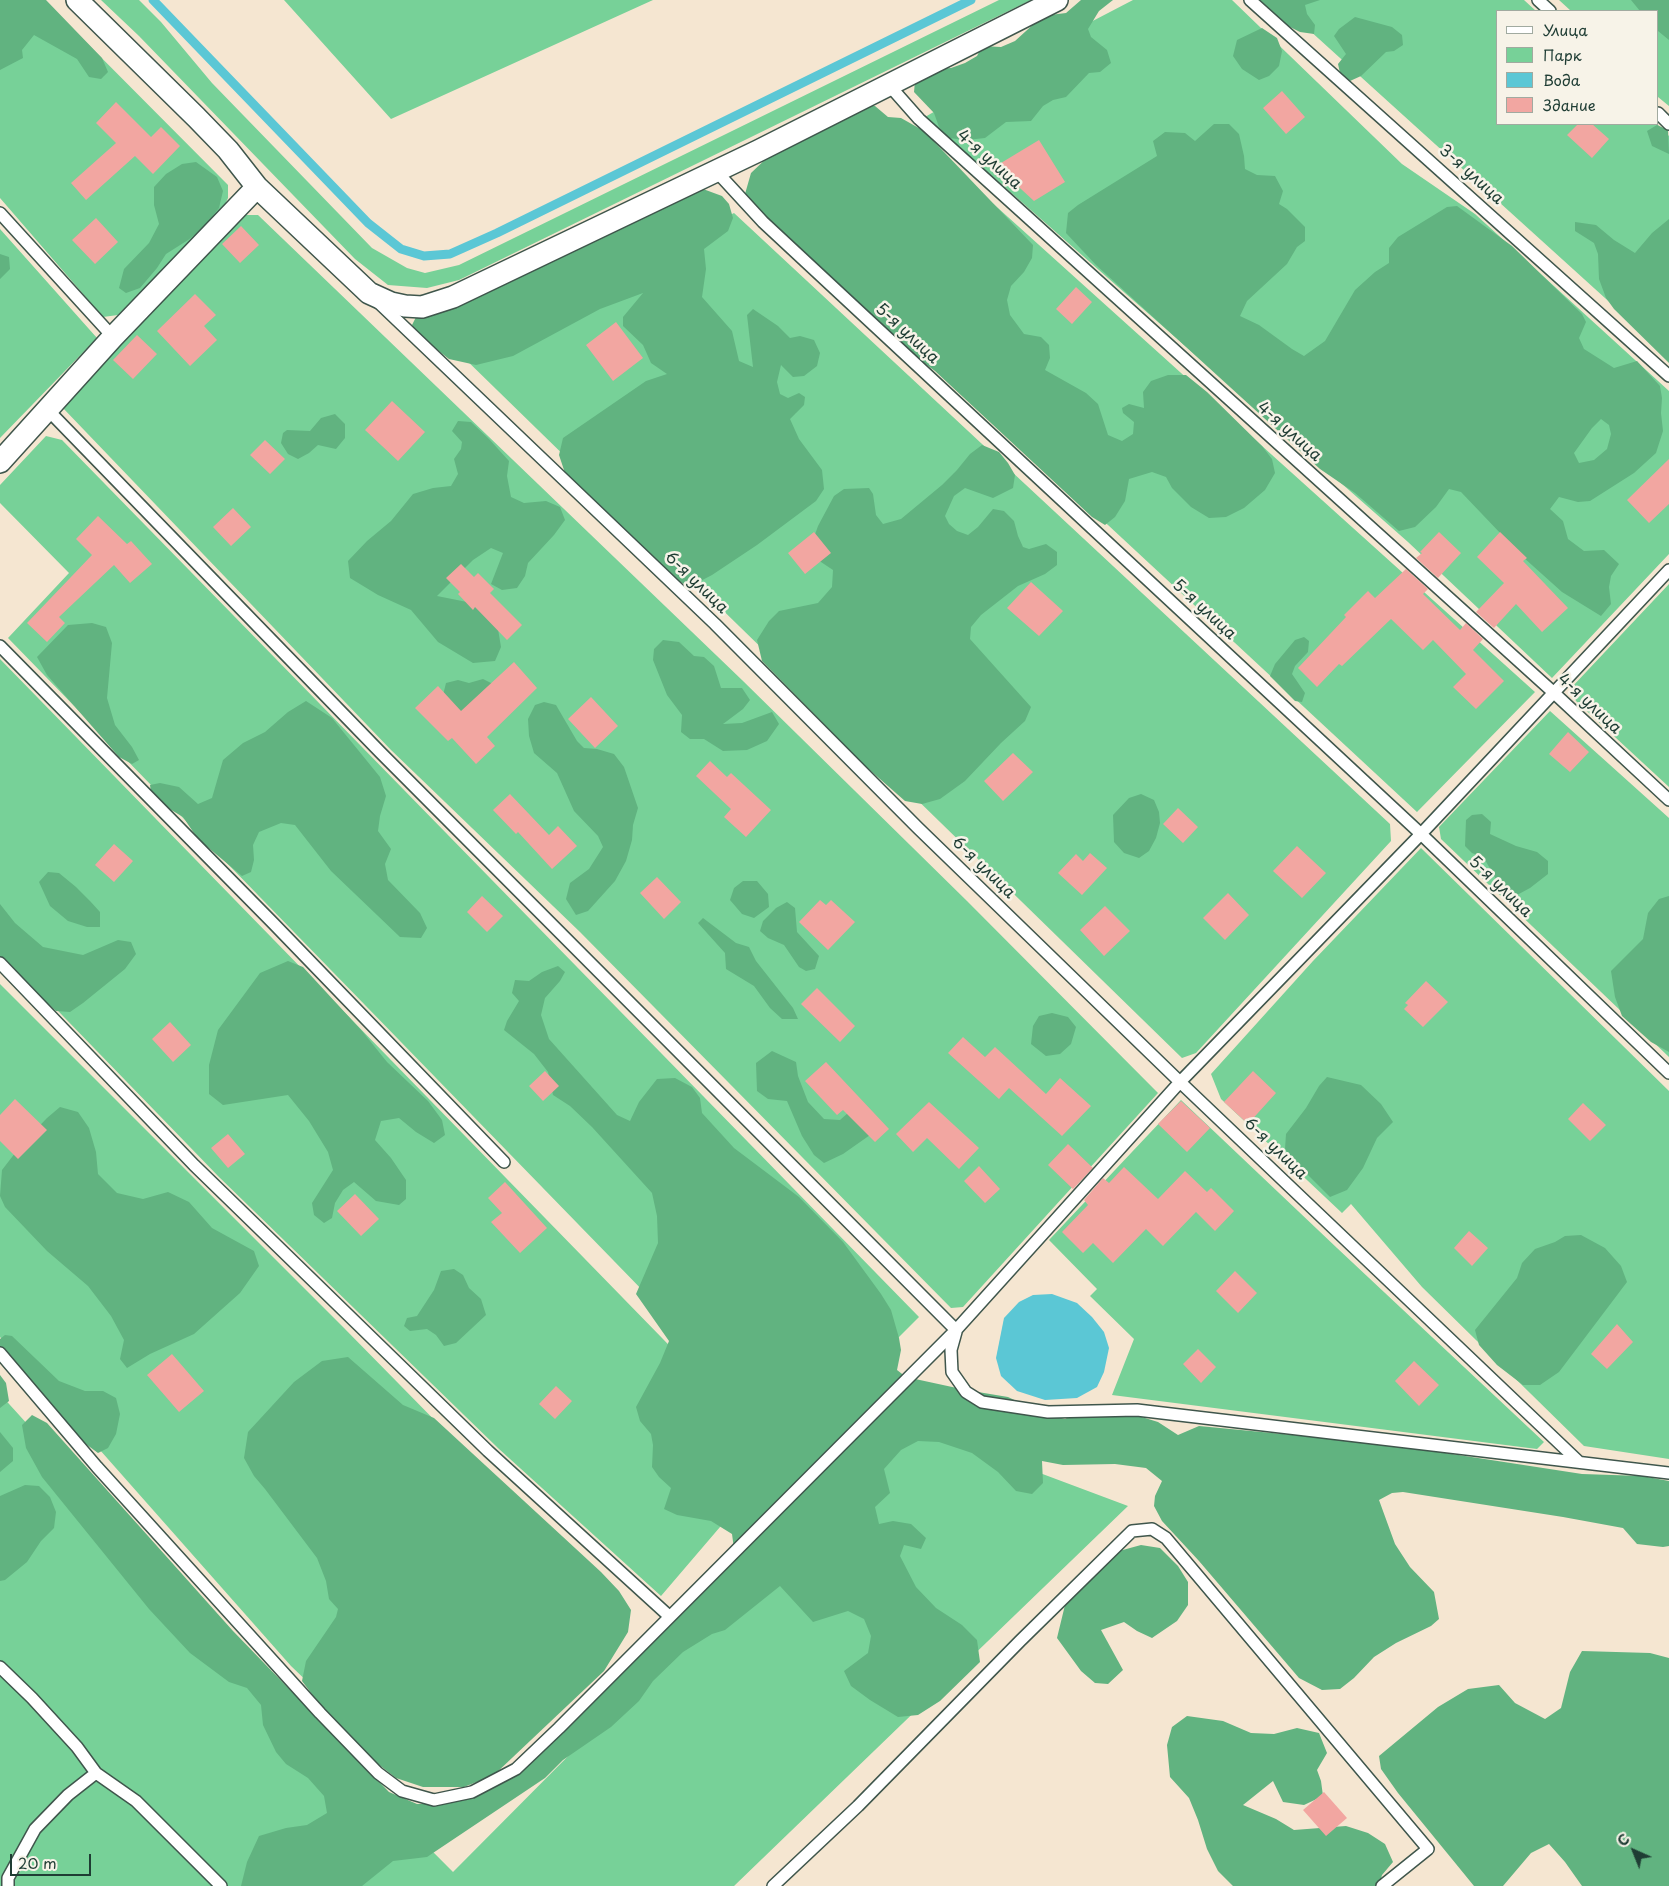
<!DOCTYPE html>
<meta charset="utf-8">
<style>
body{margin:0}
#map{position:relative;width:1669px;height:1886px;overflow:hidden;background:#f5e6d1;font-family:"Playpen Sans",sans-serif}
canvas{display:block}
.legend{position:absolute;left:1496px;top:10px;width:162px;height:115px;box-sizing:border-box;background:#f7f3e8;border:1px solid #a1aaa0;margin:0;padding:6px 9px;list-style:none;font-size:15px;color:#1f3d34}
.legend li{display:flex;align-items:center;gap:10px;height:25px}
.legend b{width:25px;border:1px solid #a1aaa0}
.north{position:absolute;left:1609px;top:1826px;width:50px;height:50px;-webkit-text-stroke:4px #f7f3e8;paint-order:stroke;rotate:316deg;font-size:14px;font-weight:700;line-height:20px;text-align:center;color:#1f3d34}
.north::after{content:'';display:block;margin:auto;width:18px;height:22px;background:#1f3d34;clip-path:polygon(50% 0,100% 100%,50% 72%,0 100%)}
.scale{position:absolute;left:10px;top:1854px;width:81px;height:22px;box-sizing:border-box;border:2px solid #1f3d34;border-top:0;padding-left:6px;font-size:15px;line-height:18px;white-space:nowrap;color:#1f3d34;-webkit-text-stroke:4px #f7f3e8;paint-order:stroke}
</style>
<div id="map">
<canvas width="1669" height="1886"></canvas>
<ul class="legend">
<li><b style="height:6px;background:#fff"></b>Улица</li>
<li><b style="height:14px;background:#77d198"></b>Парк</li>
<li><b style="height:14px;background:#5bc7d5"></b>Вода</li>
<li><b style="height:14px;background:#f2a6a1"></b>Здание</li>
</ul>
<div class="north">С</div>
<div class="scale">20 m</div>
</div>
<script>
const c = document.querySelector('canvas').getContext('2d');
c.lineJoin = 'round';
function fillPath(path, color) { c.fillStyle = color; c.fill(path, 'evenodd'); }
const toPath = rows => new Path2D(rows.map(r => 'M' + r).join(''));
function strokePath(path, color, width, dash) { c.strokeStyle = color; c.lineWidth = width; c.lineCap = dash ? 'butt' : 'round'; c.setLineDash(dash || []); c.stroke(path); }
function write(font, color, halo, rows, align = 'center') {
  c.font = font + ' "Playpen Sans",sans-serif'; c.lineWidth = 5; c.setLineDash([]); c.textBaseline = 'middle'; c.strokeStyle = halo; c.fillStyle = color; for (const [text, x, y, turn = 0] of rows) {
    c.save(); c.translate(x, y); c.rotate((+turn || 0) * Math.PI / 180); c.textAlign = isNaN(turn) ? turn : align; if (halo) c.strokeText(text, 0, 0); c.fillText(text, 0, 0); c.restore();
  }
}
const green = toPath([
 [0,0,44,0,228,185,228,198,223,209,118,315,103,317,0,198],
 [101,0,139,0,161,22,212,83,372,248,407,268,425,273,459,265,999,0,1031,0,459,280,427,288,388,285,355,259,139,36],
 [284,0,653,0,391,119],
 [1133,0,1232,0,1402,164,1475,214,1669,391,1669,554,1552,678,1408,542,925,117,1085,25],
 [1276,0,1524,0,1536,11,1498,11,1498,124,1657,124,1669,136,1669,356],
 [1559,0,1669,0,1669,106,1658,97,1658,11,1571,11],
 [907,126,1535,692,1417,812,757,199],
 [734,213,1390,824,1391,841,1196,1053,1182,1058,457,351],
 [245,215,258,215,742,680,967,901,1158,1093,963,1307,951,1308,580,932,391,750,62,407],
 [0,229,97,338,0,438],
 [46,436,62,440,919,1317,792,1444,8,638,69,573,0,503,0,485],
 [1669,584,1669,787,1576,701,1571,688],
 [0,659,779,1458,661,1596,499,1449,219,1177,0,951],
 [1550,711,1669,818,1669,1057,1441,839,1439,827],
 [1421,848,1669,1091,1669,1459,1584,1446,1422,1287,1351,1204,1342,1213,1221,1099,1211,1074,1313,961],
 [0,984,344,1328,621,1610,391,1762,291,1666,0,1337],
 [1181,1100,1337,1248,1544,1442,1537,1449,1112,1395,1134,1339,1090,1296,1097,1289,1049,1240],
 [0,1394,238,1656,453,1872,901,1421,1128,1506,734,1886,0,1886]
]);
const forest = toPath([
 [0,0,46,0,102,58,108,72,101,79,89,77,77,59,34,35,22,50,23,58,0,70],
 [1081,0,1113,0,1099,11,1088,29,1091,37,1107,50,1111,63,1100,72,1089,73,1066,97,1053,100,1043,106,1031,121,1006,122,985,138,967,140,948,138,939,127,934,113,914,92,915,81,938,69,951,68,965,63,977,56,982,46,1001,47,1015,41,1037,21,1050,15,1066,13],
 [1251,0,1320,0,1305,5,1307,14,1315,25,1314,34,1300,32,1286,25],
 [1631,0,1669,0,1669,40,1658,31,1658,11,1640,11],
 [1355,17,1392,27,1402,35,1403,45,1394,51,1386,52,1361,76,1350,81,1340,73,1338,64,1346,54,1334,36,1339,29],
 [1262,28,1277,38,1282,51,1279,66,1269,76,1259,80,1242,69,1233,56,1237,40],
 [860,106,875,106,888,117,901,118,924,131,1033,245,1032,258,1024,272,1011,286,1007,300,1010,315,1024,334,1041,337,1049,345,1050,358,1045,370,1086,393,1098,404,1108,435,1122,441,1133,434,1134,422,1123,413,1122,408,1129,404,1144,408,1143,392,1151,381,1168,375,1186,375,1207,392,1262,446,1272,459,1275,473,1265,490,1244,508,1226,517,1209,518,1191,507,1172,488,1166,477,1152,472,1129,479,1125,501,1115,517,1105,525,1092,517,935,371,901,346,781,232,745,194,751,173,771,154],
 [1214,124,1229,124,1239,134,1244,156,1245,169,1257,175,1275,176,1283,191,1279,204,1287,209,1305,227,1305,241,1297,247,1287,264,1247,301,1240,316,1259,325,1292,349,1304,356,1325,341,1355,290,1375,272,1389,263,1389,248,1398,237,1447,207,1457,206,1512,246,1582,314,1586,322,1579,338,1584,349,1614,368,1637,361,1660,386,1662,398,1661,413,1663,431,1656,453,1634,473,1590,501,1578,502,1559,497,1550,509,1563,521,1568,539,1584,551,1604,550,1619,564,1611,576,1609,587,1611,604,1601,616,1562,592,1523,557,1461,492,1449,489,1436,507,1415,527,1399,531,1355,493,1320,469,1096,265,1066,233,1068,213,1078,205,1157,156,1153,141,1165,132,1185,133,1195,141],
 [1601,419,1609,425,1611,434,1607,449,1594,460,1579,463,1574,453,1592,428],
 [1657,125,1668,130,1669,154,1652,146,1647,131],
 [196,162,217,177,223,191,219,208,203,228,188,240,166,254,157,268,140,288,126,293,119,288,124,269,149,243,159,224,154,205,154,187,166,174,182,164],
 [703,189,722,196,729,204,733,218,728,231,704,249,706,269,702,297,732,331,739,361,753,367,747,315,753,309,778,326,790,338,800,336,814,340,820,353,817,366,804,376,793,377,781,365,777,382,780,394,788,398,799,393,805,397,804,405,790,419,799,439,822,470,824,489,816,501,757,545,712,575,689,587,665,573,600,513,565,473,559,455,563,438,646,381,667,374,651,363,643,345,623,326,623,317,643,293,600,309,513,356,476,365,449,359,417,334,412,325,417,315],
 [1669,219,1669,363,1614,309,1606,298,1599,279,1598,254,1594,243,1575,231,1575,222,1596,225,1614,240,1635,253,1652,233],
 [0,254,9,257,10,269,0,279],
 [335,414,345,424,345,438,336,449,318,445,309,453,298,459,288,454,281,443,283,433,287,430,310,431,321,418],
 [458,421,471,422,489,439,509,461,507,476,511,497,524,503,546,501,560,507,565,520,554,535,528,563,525,576,517,588,502,590,491,584,503,553,491,548,473,560,437,596,482,605,496,617,501,647,495,661,473,663,438,642,411,610,378,595,350,578,348,561,367,541,391,521,413,494,433,488,451,486,458,474,454,459,461,449,462,442,452,431],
 [982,445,999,452,1008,463,1015,475,1013,488,993,498,965,488,954,496,945,516,949,524,957,531,968,535,978,527,993,509,1004,511,1014,521,1018,536,1023,547,1029,549,1046,544,1057,552,1057,565,1045,574,1018,586,981,615,971,627,970,639,1031,707,1025,721,1001,743,965,781,940,799,922,804,905,801,864,765,762,661,757,640,769,621,779,611,818,603,832,587,833,570,815,558,811,546,818,526,834,496,844,489,869,488,873,494,876,515,883,524,901,519,942,485,957,470,970,454],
 [92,623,106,627,112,643,107,698,115,725,132,747,139,760,132,764,119,757,47,675,37,657,68,625],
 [1304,637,1309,641,1308,652,1295,666,1292,674,1305,693,1302,702,1295,701,1270,676,1275,664,1295,640],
 [663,640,679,642,694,656,704,657,714,666,721,688,742,688,750,700,743,709,723,724,742,723,772,712,779,724,767,741,747,750,723,751,704,739,690,739,681,732,682,715,667,695,653,660,654,649],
 [483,679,499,687,461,722,443,695,446,683,458,680,469,683],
 [306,701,332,718,380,777,386,796,380,816,378,831,391,849,385,864,388,880,420,913,427,928,421,938,400,937,331,871,295,825,281,823,259,832,253,845,254,860,251,872,242,876,198,839,183,817,163,805,151,792,150,785,160,783,179,787,198,804,212,798,223,760,243,743,265,732,288,712],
 [544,702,556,705,577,741,584,748,597,749,614,754,624,767,638,808,633,825,632,840,626,861,615,881,588,911,576,915,566,899,570,883,589,869,603,847,598,836,574,811,557,773,534,753,529,736,528,719,535,705],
 [1141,794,1154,800,1159,812,1160,823,1156,838,1149,851,1139,858,1124,853,1114,842,1113,815,1129,798],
 [1482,814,1491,822,1490,834,1516,846,1537,852,1548,861,1548,874,1530,888,1517,895,1507,890,1497,881,1484,858,1472,853,1465,846,1466,820,1472,815],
 [48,872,59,873,76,887,90,901,100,912,100,927,87,927,68,921,50,906,39,882],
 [743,881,757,881,768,894,769,907,754,918,742,914,730,900,734,888],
 [1669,896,1669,1052,1651,1042,1622,1016,1615,997,1611,971,1643,939,1648,913,1659,899],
 [787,902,795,908,797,932,819,956,815,969,806,971,799,967,784,945,768,938,760,931,763,921,776,908],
 [0,904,15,923,43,947,83,955,118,940,131,942,136,954,125,969,83,1003,70,1012,56,1011,16,976,0,957],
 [703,918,736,943,749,947,756,961,793,1008,798,1019,782,1019,770,1008,754,986,726,969,725,953,698,923],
 [288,961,303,967,362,1031,387,1062,428,1101,442,1120,445,1135,434,1143,416,1132,399,1118,381,1121,375,1140,391,1158,406,1180,406,1199,399,1205,376,1201,354,1182,343,1190,335,1203,332,1218,324,1223,314,1215,312,1203,333,1170,328,1152,309,1121,288,1095,223,1105,209,1094,209,1065,218,1030,260,973],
 [558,966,565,972,560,981,545,998,541,1015,549,1039,617,1115,630,1121,639,1102,657,1079,675,1078,692,1087,700,1098,702,1113,734,1148,799,1197,843,1242,881,1294,891,1310,899,1338,901,1350,897,1370,906,1377,966,1390,1008,1397,1040,1412,1065,1419,1086,1408,1106,1406,1158,1422,1178,1435,1199,1426,1387,1444,1582,1474,1642,1476,1669,1481,1669,1546,1663,1547,1637,1544,1623,1528,1563,1517,1403,1492,1392,1493,1379,1500,1395,1544,1410,1567,1434,1592,1439,1619,1431,1626,1396,1643,1374,1657,1354,1678,1340,1689,1322,1690,1299,1678,1199,1561,1162,1521,1154,1506,1155,1496,1162,1481,1146,1468,1115,1464,1063,1465,1042,1461,1043,1483,1032,1494,1016,1491,998,1472,972,1453,939,1442,918,1441,901,1450,884,1469,890,1493,875,1507,879,1524,893,1521,911,1524,926,1538,921,1549,904,1545,900,1556,916,1587,936,1608,962,1625,977,1640,980,1662,940,1701,918,1715,898,1717,870,1700,851,1686,844,1671,868,1653,871,1636,864,1619,848,1611,813,1622,780,1586,725,1630,712,1634,683,1652,653,1681,639,1701,611,1727,563,1760,545,1778,427,1857,393,1861,362,1886,241,1886,247,1862,259,1836,286,1828,307,1825,327,1813,324,1796,308,1778,286,1764,276,1752,263,1725,261,1705,247,1688,229,1682,190,1653,149,1609,42,1477,26,1448,22,1425,32,1415,47,1423,233,1631,389,1792,417,1804,450,1803,473,1797,516,1775,638,1654,668,1609,691,1592,735,1556,732,1534,711,1521,677,1515,664,1509,671,1488,659,1477,652,1467,653,1445,651,1434,640,1421,636,1407,660,1363,669,1341,636,1294,658,1243,657,1216,652,1193,592,1127,570,1106,553,1095,548,1072,534,1054,504,1030,507,1021,519,1001,512,993,515,980,529,981,542,972],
 [1052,1013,1068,1017,1076,1027,1071,1044,1060,1054,1046,1056,1031,1044,1033,1026,1039,1016],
 [772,1051,796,1062,798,1076,808,1102,824,1119,840,1120,857,1105,880,1128,843,1154,824,1163,814,1155,802,1136,787,1101,768,1099,757,1091,756,1063],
 [1327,1077,1361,1085,1381,1104,1393,1122,1377,1138,1363,1168,1347,1190,1330,1197,1293,1160,1285,1149,1286,1134,1306,1108,1319,1086],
 [60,1107,78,1112,89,1128,96,1152,98,1174,117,1193,143,1199,168,1192,189,1202,212,1228,254,1251,259,1266,240,1293,194,1334,150,1354,127,1368,120,1359,124,1340,111,1316,88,1286,47,1251,5,1207,0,1196,2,1170,22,1144,47,1118],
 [1581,1235,1605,1248,1621,1266,1627,1282,1559,1372,1540,1385,1523,1385,1497,1365,1479,1345,1475,1330,1517,1278,1522,1263,1535,1249,1555,1242,1565,1236],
 [454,1269,463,1275,469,1288,481,1299,486,1315,456,1343,444,1346,436,1335,427,1329,410,1331,404,1326,407,1318,417,1316,434,1290,441,1271],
 [5,1335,12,1336,59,1381,85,1391,103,1391,116,1398,120,1414,116,1434,108,1448,98,1453,79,1439,0,1348,0,1339],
 [348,1357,403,1405,434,1418,601,1572,619,1591,631,1610,628,1632,604,1671,494,1775,464,1787,423,1787,396,1778,360,1750,317,1701,302,1681,306,1661,336,1617,338,1609,329,1599,326,1581,317,1558,265,1489,254,1476,244,1458,248,1432,294,1382,322,1361],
 [0,1375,6,1383,9,1401,0,1408],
 [0,1432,13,1448,13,1461,0,1472],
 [25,1485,39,1486,50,1497,56,1512,54,1528,41,1541,27,1562,5,1580,0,1581,0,1496],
 [1141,1545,1160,1548,1178,1566,1188,1582,1188,1605,1177,1621,1152,1638,1137,1631,1124,1622,1101,1630,1123,1670,1108,1684,1095,1683,1081,1671,1057,1638,1065,1605,1119,1551],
 [1582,1651,1650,1653,1669,1658,1669,1886,1582,1886,1565,1862,1549,1844,1531,1853,1503,1886,1474,1886,1398,1793,1381,1769,1379,1756,1438,1707,1468,1689,1499,1685,1515,1703,1545,1719,1561,1708,1570,1672],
 [1187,1716,1223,1721,1251,1733,1274,1734,1297,1728,1319,1733,1327,1753,1317,1770,1321,1781,1323,1796,1304,1805,1283,1802,1273,1781,1243,1805,1276,1819,1294,1830,1346,1826,1368,1833,1385,1844,1393,1862,1382,1875,1379,1886,1233,1886,1218,1871,1207,1849,1198,1820,1189,1798,1170,1777,1167,1745,1172,1727]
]);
const water = toPath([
 [1052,1294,1077,1303,1092,1317,1104,1332,1109,1348,1104,1372,1097,1387,1077,1398,1045,1400,1017,1391,1001,1376,996,1358,1004,1318,1019,1302,1033,1295]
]);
const stream = toPath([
 [153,0,368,223,401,249,424,256,450,254,497,233,971,0]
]);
const building = toPath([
 [1282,91,1305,117,1286,134,1263,108],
 [116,102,151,137,161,127,180,146,153,174,135,156,86,200,71,183,116,143,96,123],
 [1578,124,1592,124,1609,139,1592,158,1567,135],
 [1039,140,1065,182,1034,201,996,166],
 [96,218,118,242,95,264,72,240],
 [241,226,259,245,240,263,222,244],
 [1076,287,1092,302,1072,324,1056,309],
 [195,294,216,315,204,326,217,340,190,366,157,331],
 [616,322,643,358,613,381,586,345],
 [137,335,157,354,133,379,113,360],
 [392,401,425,432,398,461,365,430],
 [265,440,285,459,270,474,250,455],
 [1669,459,1669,504,1649,523,1627,500],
 [233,508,251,527,231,546,213,527],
 [98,516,127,544,131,541,152,564,130,583,114,565,59,617,65,623,47,642,27,623,92,555,76,539],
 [814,532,831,553,805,574,788,553],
 [1439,532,1461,553,1438,578,1416,558,1422,553,1420,552],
 [1500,532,1527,558,1523,561,1568,608,1542,632,1516,604,1494,628,1476,612,1504,583,1477,557],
 [461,564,474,577,478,573,494,589,490,593,522,625,507,640,475,607,473,610,458,594,460,592,446,578],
 [1406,569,1428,589,1423,594,1460,630,1466,623,1483,639,1473,650,1504,681,1476,709,1453,687,1466,674,1433,640,1423,650,1391,619,1342,666,1339,664,1317,687,1298,668,1346,617,1344,615,1368,591,1375,598],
 [1031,582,1063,611,1039,636,1007,608],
 [514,662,537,688,487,737,495,746,476,764,452,738,448,741,415,708,438,686,461,711],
 [591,697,618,726,595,748,568,719],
 [1568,732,1589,752,1570,772,1549,754],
 [1013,753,1033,772,1003,801,984,781],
 [710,761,727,777,731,773,771,810,746,837,724,817,731,809,696,776],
 [510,794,549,835,558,826,577,846,552,869,518,832,516,834,493,810],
 [1178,808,1198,827,1183,843,1163,824],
 [114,844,133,861,114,882,95,865],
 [1297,846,1326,873,1302,898,1273,871],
 [1090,853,1107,868,1082,895,1058,873,1076,854,1083,861],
 [657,877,681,902,664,919,640,893],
 [1228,893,1249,915,1225,940,1203,918],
 [482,896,503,916,487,932,467,912],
 [820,900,826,905,831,900,855,922,828,950,799,922],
 [1105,906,1130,931,1104,956,1080,930],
 [1426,981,1448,1002,1423,1027,1404,1009,1408,1005,1405,1003],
 [817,988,855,1026,840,1042,801,1004],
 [170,1022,191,1045,173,1062,152,1039],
 [963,1037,985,1057,995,1047,1046,1094,1060,1078,1091,1106,1062,1136,1009,1088,999,1099,948,1053],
 [826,1062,889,1129,875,1142,843,1110,837,1115,805,1081],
 [545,1071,559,1086,543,1101,529,1086],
 [1253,1071,1276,1093,1248,1124,1224,1102],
 [15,1099,47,1130,18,1159,0,1141,0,1115],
 [1181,1101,1210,1128,1187,1152,1158,1124],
 [929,1102,979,1148,959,1169,927,1138,913,1152,896,1134],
 [1583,1103,1606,1125,1590,1141,1568,1119],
 [228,1134,245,1154,228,1168,211,1148],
 [1068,1144,1093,1168,1073,1189,1048,1165],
 [979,1166,1000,1189,985,1203,964,1181],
 [1124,1167,1158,1199,1185,1171,1207,1192,1211,1188,1234,1211,1215,1231,1196,1212,1163,1246,1146,1229,1113,1263,1093,1243,1083,1253,1062,1232,1088,1205,1084,1200,1103,1178,1109,1183],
 [505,1182,547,1228,520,1253,491,1222,502,1213,488,1198],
 [355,1194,379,1219,361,1236,337,1211],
 [1469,1231,1488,1248,1472,1266,1454,1248],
 [1235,1271,1257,1293,1238,1313,1216,1291],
 [1617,1324,1633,1342,1607,1369,1591,1354],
 [1198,1349,1216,1367,1201,1383,1183,1364],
 [172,1354,204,1391,179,1412,147,1375],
 [1414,1361,1439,1385,1419,1406,1395,1381],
 [556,1386,572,1401,555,1419,539,1404],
 [1324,1792,1347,1818,1326,1836,1303,1810]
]);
const service = toPath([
 [1250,0,1669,376],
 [1538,0,1550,11],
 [889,85,919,119,1553,692,1669,800],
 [1658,113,1669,124],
 [716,171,763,222,1421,834,1669,1073],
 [0,213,113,337],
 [379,303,715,624,918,828,1180,1082,1579,1462],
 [47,409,380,752,956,1330,1180,1082,1421,834,1669,570],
 [0,646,273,923,504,1162],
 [0,963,194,1165,488,1451,669,1616],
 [956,1332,951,1350,952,1372,966,1392,982,1402,1048,1412,1137,1410,1669,1473],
 [0,1353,97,1467,320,1713,378,1773,402,1791,434,1800,472,1792,516,1769,559,1728,956,1330],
 [0,1667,32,1698,77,1747,96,1773,136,1801,221,1886],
 [8,1886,8,1878,35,1829,68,1795,96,1773],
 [773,1886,858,1806,1020,1641,1132,1531,1152,1529,1166,1538,1428,1849,1382,1886]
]);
const minor = toPath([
 [77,0,196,117,228,150,257,187,369,293,391,303,405,306,422,307,453,297,758,151,1057,0],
 [0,462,113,337,257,187]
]);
const streetNames = [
 ["4-я улица",989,160,42],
 ["3-я улица",1471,175,42],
 ["5-я улица",907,334,43],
 ["4-я улица",1289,432,42],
 ["6-я улица",696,583,44],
 ["5-я улица",1204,610,43],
 ["4-я улица",1589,704,43],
 ["6-я улица",983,868,44],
 ["5-я улица",1500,887,44],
 ["6-я улица",1275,1149,44]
];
fillPath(green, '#77d198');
fillPath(forest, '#61b380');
fillPath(water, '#5bc7d5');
strokePath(stream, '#5bc7d5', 9);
fillPath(building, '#f2a6a1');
strokePath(service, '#3f564c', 14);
strokePath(minor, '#3f564c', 24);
strokePath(service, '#fff', 11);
strokePath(minor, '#fff', 21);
write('16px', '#1f3d34', '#f7f3e8', streetNames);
</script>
